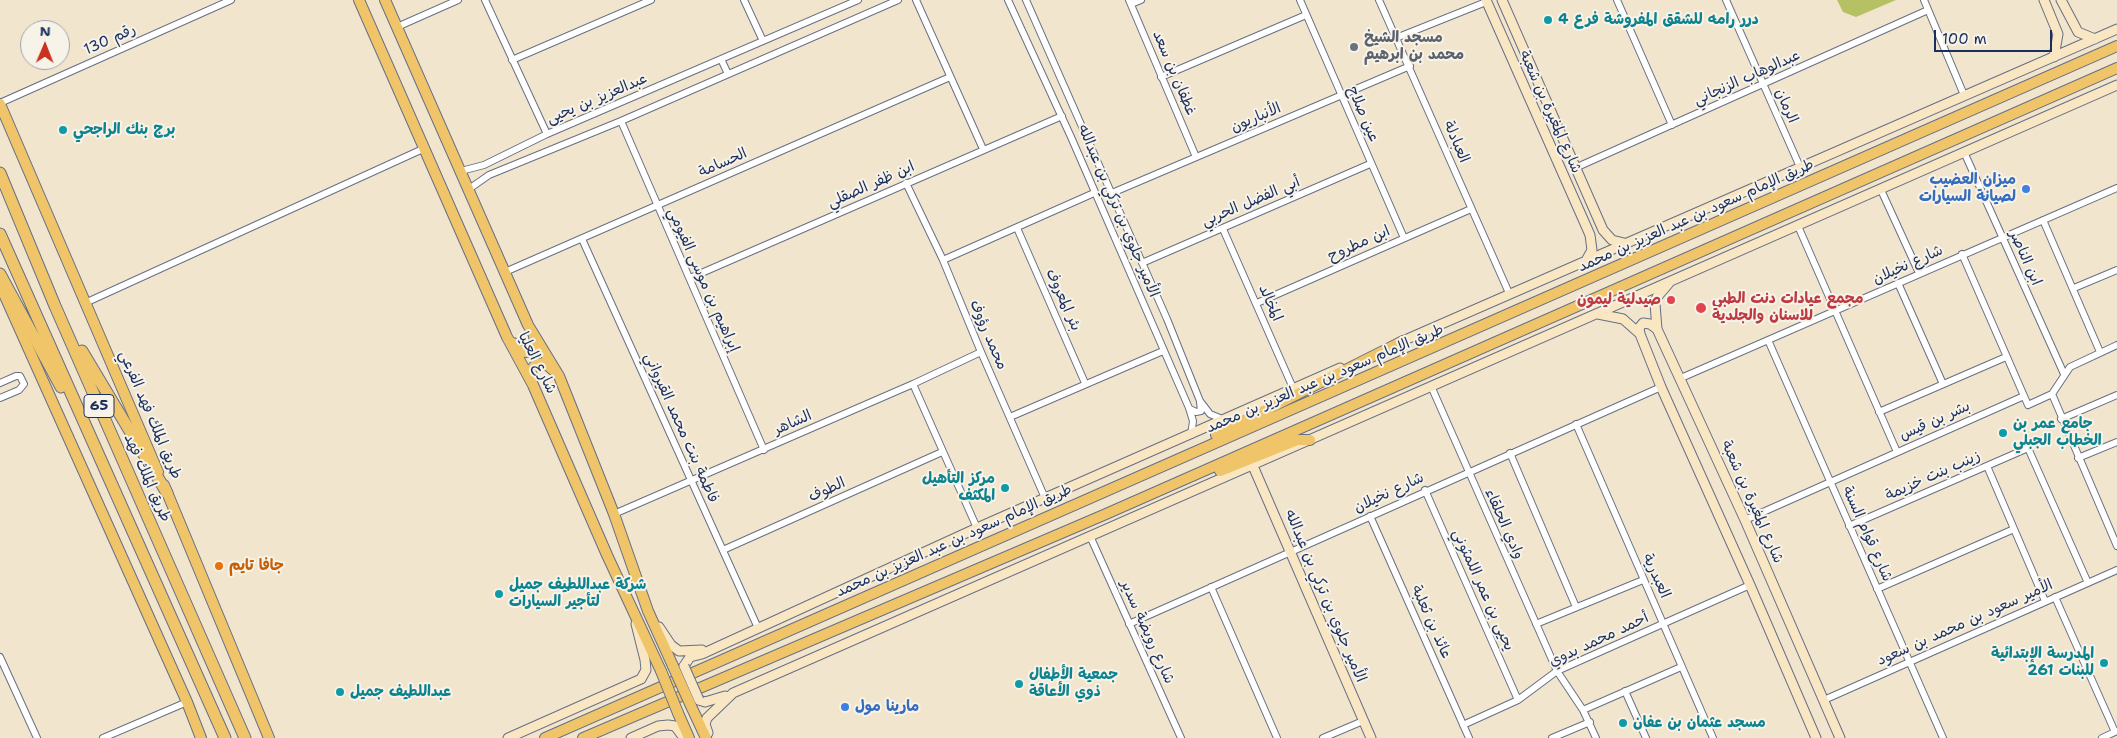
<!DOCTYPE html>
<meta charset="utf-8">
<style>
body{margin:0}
#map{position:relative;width:2117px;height:738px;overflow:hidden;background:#f2e5cd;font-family:"Shantell Sans",sans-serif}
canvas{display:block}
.north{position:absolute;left:20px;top:20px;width:50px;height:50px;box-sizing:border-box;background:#f7f3e8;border:1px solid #9fa5b1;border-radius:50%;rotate:1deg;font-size:14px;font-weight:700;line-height:20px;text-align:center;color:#1b2f5e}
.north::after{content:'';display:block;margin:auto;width:18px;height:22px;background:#c8321e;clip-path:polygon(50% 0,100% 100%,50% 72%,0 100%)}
.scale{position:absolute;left:1934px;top:30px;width:118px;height:22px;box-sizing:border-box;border:2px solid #1b2f5e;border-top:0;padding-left:6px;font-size:15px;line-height:18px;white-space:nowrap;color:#1b2f5e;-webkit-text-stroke:4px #f7f3e8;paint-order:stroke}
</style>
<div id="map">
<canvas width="2117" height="738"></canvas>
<div class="north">N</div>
<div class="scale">100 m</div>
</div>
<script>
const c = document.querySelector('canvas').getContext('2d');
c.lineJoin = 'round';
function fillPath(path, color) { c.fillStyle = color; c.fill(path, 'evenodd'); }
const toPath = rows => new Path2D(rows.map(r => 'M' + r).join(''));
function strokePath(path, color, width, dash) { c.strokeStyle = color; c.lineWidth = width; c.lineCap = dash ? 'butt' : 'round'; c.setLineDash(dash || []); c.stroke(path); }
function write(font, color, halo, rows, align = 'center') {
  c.font = font + ' "Shantell Sans","Playpen Sans Arabic",sans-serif'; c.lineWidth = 4; c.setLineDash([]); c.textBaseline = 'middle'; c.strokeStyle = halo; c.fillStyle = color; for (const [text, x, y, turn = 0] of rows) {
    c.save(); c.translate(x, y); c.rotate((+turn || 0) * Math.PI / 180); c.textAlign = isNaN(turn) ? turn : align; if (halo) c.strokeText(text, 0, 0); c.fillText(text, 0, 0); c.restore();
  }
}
const green = toPath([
 [1837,0,1896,0,1856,17,1843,12]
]);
const street = toPath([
 [485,0,547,134],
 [744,0,763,41],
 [916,0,983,149],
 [1008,0,1071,137,1189,408,1193,421,1191,435],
 [1026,0,1167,319,1200,401,1210,414,1222,419],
 [1129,0,1196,157],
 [1300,0,1404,238],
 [1379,0,1509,293],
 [1617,0,1672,125],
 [1726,0,1800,167],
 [1924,0,1964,95],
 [1131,4,1141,0],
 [397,27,458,0],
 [1396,38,1486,2],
 [721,59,728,74],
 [512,60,651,0],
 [1161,77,1306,15],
 [0,103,231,0],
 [621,121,764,450],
 [1964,152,2064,374],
 [1575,168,1928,10],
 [461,171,484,165,547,134,858,0],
 [906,183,943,260,981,352,1045,498],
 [469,189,489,175,621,121,898,0],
 [1881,190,1919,273],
 [1112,193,1410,66],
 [2043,220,2100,352],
 [1798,226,1897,452],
 [1017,228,1085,383],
 [1223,229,1293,388],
 [582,239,758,628],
 [1962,254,2024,396],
 [943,260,1094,193],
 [1142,263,1370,164],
 [505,272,950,77],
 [690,278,1062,116],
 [1898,283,1943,384],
 [2074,288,2117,270],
 [85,303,425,148],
 [1257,303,1471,209],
 [1768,340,1943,738],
 [1681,378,2117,188],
 [0,383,16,376,20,376,24,384,19,390,0,398],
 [913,384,977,528],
 [1431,386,1557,671,1583,710,1596,738],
 [2052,394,2117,546],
 [1190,409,1196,412,1201,411,1200,402],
 [1879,412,2006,357],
 [1010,417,1163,351],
 [2061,419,2117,395],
 [1576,424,1713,738],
 [1510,453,1576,607],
 [2078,458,2117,442],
 [1987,466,2045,601],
 [1425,490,1518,700],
 [614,514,913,384,981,352],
 [1370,516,1469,738],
 [1745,520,2024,396,2028,405,2052,394,2070,367,2117,345],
 [1849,526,2028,448,2088,583],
 [1090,536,1181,738],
 [723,550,942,452],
 [1211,587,1277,738],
 [1877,589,2014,529],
 [2055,597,2115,732],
 [1129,624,1661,387],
 [1536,624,1643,580],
 [0,657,37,738],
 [1625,691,1646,738],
 [1824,700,2117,570],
 [1583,710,1681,667],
 [1463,725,1518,700,1557,671,1750,585],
 [103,738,187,702],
 [1323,738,1363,721],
 [1552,738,1590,722],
 [2102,738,2117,731]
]);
const secondary = toPath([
 [1486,0,1590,235,1592,250,1587,259],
 [1502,0,1603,230,1612,240,1624,243],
 [2044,0,2058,34,2054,57],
 [2061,0,2078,32,2095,39],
 [1669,283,1657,297,1655,304,1657,329,1745,520,1840,738],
 [1598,314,1623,319,1640,334,1661,387,1750,585,1816,738],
 [1640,334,1639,328,1643,323,1650,324,1657,329],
 [1398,343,2117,29],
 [1253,466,1371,738],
 [659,627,671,645,679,651,702,650],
 [684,666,690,657,702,654,977,528,1340,368],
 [699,700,705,702,725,696],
 [708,733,705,724,707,718,733,693,2117,85],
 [508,738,641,679,646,670,645,660,636,624],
 [631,738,658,726,668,725,675,726,684,738]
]);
const primary = toPath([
 [359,0,507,337,533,385,607,555,661,671],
 [385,0,528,325,559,376,614,514,648,611,673,666],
 [0,104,158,472],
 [0,285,187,702,201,738],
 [513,343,519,350,525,352,531,351,535,346,534,336],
 [532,381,531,370,536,364,545,363,553,370],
 [1216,435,1403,341],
 [1220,471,1297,440,1310,440],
 [164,485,269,738],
 [691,706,706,738],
 [678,713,689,738],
 [545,738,2117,46],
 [583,738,1106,514,2117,68]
]);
const highway = toPath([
 [0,173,55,306,245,738],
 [0,234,225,738],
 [0,274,61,387],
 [82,351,167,493]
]);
const secondaryBridge = toPath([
 [684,666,699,700]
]);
const primaryBridge = toPath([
 [673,666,691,706],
 [661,671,678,713]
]);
const markers = [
 [1548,20,5,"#0f9aa8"],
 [1354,47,5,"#6b7280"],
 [63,130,5,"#0f9aa8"],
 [2026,189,5,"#3f7fe0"],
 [1671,300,5,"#e0444e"],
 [1701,308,6,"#e0444e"],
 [2003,433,5,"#0f9aa8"],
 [1005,488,5,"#0f9aa8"],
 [219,566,5,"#e8710a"],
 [499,594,5,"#0f9aa8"],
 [2104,663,5,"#0f9aa8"],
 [1019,684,5,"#0f9aa8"],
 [340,692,5,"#0f9aa8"],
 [845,707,5,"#3f7fe0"],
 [1623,723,5,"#0f9aa8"]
];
const shields = [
 [99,406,30]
];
const shieldNames = [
 ["65",99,406]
];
const cultureNames = [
 ["درر رامه للشقق المفروشة فرع 4",1558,20],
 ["برج بنك الراجحي",73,130],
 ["جامع عمر بن",2013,424],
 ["الخطاب الجبلي",2013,441],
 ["مركز التأهيل",995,479,"right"],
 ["المكثف",995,496,"right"],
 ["شركة عبداللطيف جميل",509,585],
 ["لتأجير السيارات",509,602],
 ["المدرسة الإبتدائية",2094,654,"right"],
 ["261 للبنات",2094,671,"right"],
 ["جمعية الأطفال",1029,675],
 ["ذوي الأعاقة",1029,692],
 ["عبداللطيف جميل",350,692],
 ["مسجد عثمان بن عفان",1633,723]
];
const worshipNames = [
 ["مسجد الشيخ",1364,38],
 ["محمد بن ابرهيم",1364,55]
];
const streetNames = [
 ["رقم 130",110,40,-24],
 ["غطفان بن سعد",1174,73,67],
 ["عبدالوهاب الزنجاني",1747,78,-24],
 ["عبدالعزيز بن يحيى",597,99,-23],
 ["الرمان",1786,106,66],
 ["شارع المغيرة بن شعبة",1550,112,66],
 ["عين صلاح",1363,114,67],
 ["الأنباريون",1256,118,-23],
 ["العبادلة",1456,142,67],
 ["الحسامة",723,163,-24],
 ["ابن ظفر الصقلي",871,185,-24],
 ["أبي الفضل الحربي",1251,202,-23],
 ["الأمير جلوي بن تركي بن عبدالله",1118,211,67],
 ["طريق الإمام سعود بن عبد العزيز بن محمد",1696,216,-24],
 ["ابن مطروح",1359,244,-24],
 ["ابن الناصر",2025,258,66],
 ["شارع نخيلان",1908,265,-24],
 ["إبراهيم بن موسى الفيومي",703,280,66],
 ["بئر المعروف",1063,300,66],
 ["المخالد",1270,303,66],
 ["محمد رؤوف",988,335,67],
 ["شارع العليا",537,363,63],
 ["طريق الإمام سعود بن عبد العزيز بن محمد",1325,379,-23],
 ["طريق الملك فهد الفرعي",150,415,67],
 ["بشر بن قيس",1935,421,-24],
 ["الشاهر",793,423,-24],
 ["فاطمة بنت محمد القيرواني",681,428,66],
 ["زينب بنت خزيمة",1933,476,-24],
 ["طريق الملك فهد",147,478,66],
 ["الطوف",827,490,-24],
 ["شارع نخيلان",1389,493,-25],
 ["شارع المغيرة بن شعبة",1752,502,66],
 ["وادي الحلقاء",1504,524,66],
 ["شارع قوام السنة",1867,534,66],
 ["طريق الإمام سعود بن عبد العزيز بن محمد",954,541,-24],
 ["العبدرية",1656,576,66],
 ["يحيى بن عمر اللمثوني",1483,590,66],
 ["الأمير جلوي بن تركي بن عبدالله",1325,596,67],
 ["عائذ بن ثعلبة",1431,622,66],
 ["الأمير سعود بن محمد بن سعود",1965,623,-24],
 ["شارع رويضة سدير",1147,632,66],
 ["أحمد محمد بدوي",1599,640,-25]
];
const shopNames = [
 ["ميزان العضيب",2016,180],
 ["لصيانة السيارات",2016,197],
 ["مارينا مول",855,707,"left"]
];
const healthNames = [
 ["مجمع عيادات دنت الطبي",1712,299],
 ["للاسنان والجلدية",1712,316],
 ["صيدلية ليمون",1661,300,"right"]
];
const foodNames = [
 ["جافا تايم",229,566]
];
fillPath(green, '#b6c163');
strokePath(street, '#666f85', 8);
strokePath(secondary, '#666f85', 11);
strokePath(primary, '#666f85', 12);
strokePath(highway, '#666f85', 13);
strokePath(street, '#fff', 6);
strokePath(secondary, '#f9e7c3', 9);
strokePath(primary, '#f0c469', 10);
strokePath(highway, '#f0c469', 11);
strokePath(secondaryBridge, '#666f85', 11, []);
strokePath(primaryBridge, '#666f85', 12, []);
strokePath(secondaryBridge, '#f9e7c3', 9);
strokePath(primaryBridge, '#f0c469', 10);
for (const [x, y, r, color] of markers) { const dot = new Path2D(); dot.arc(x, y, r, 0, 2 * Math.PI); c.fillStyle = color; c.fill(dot); strokePath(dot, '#f7f3e8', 2); }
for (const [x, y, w] of shields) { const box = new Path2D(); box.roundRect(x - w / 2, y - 11.5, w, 23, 4); c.fillStyle = '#f7f3e8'; c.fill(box); strokePath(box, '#1b2f5e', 1); }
write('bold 14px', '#1b2f5e', null, shieldNames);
write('bold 15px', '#0d838f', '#f7f3e8', cultureNames, 'left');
write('bold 15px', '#5b616d', '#f7f3e8', worshipNames, 'left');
write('15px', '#1b2f5e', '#f7f3e8', streetNames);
write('bold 15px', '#366cbe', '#f7f3e8', shopNames, 'right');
write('bold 15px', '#be3a42', '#f7f3e8', healthNames, 'left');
write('bold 15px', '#c56008', '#f7f3e8', foodNames, 'left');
</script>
